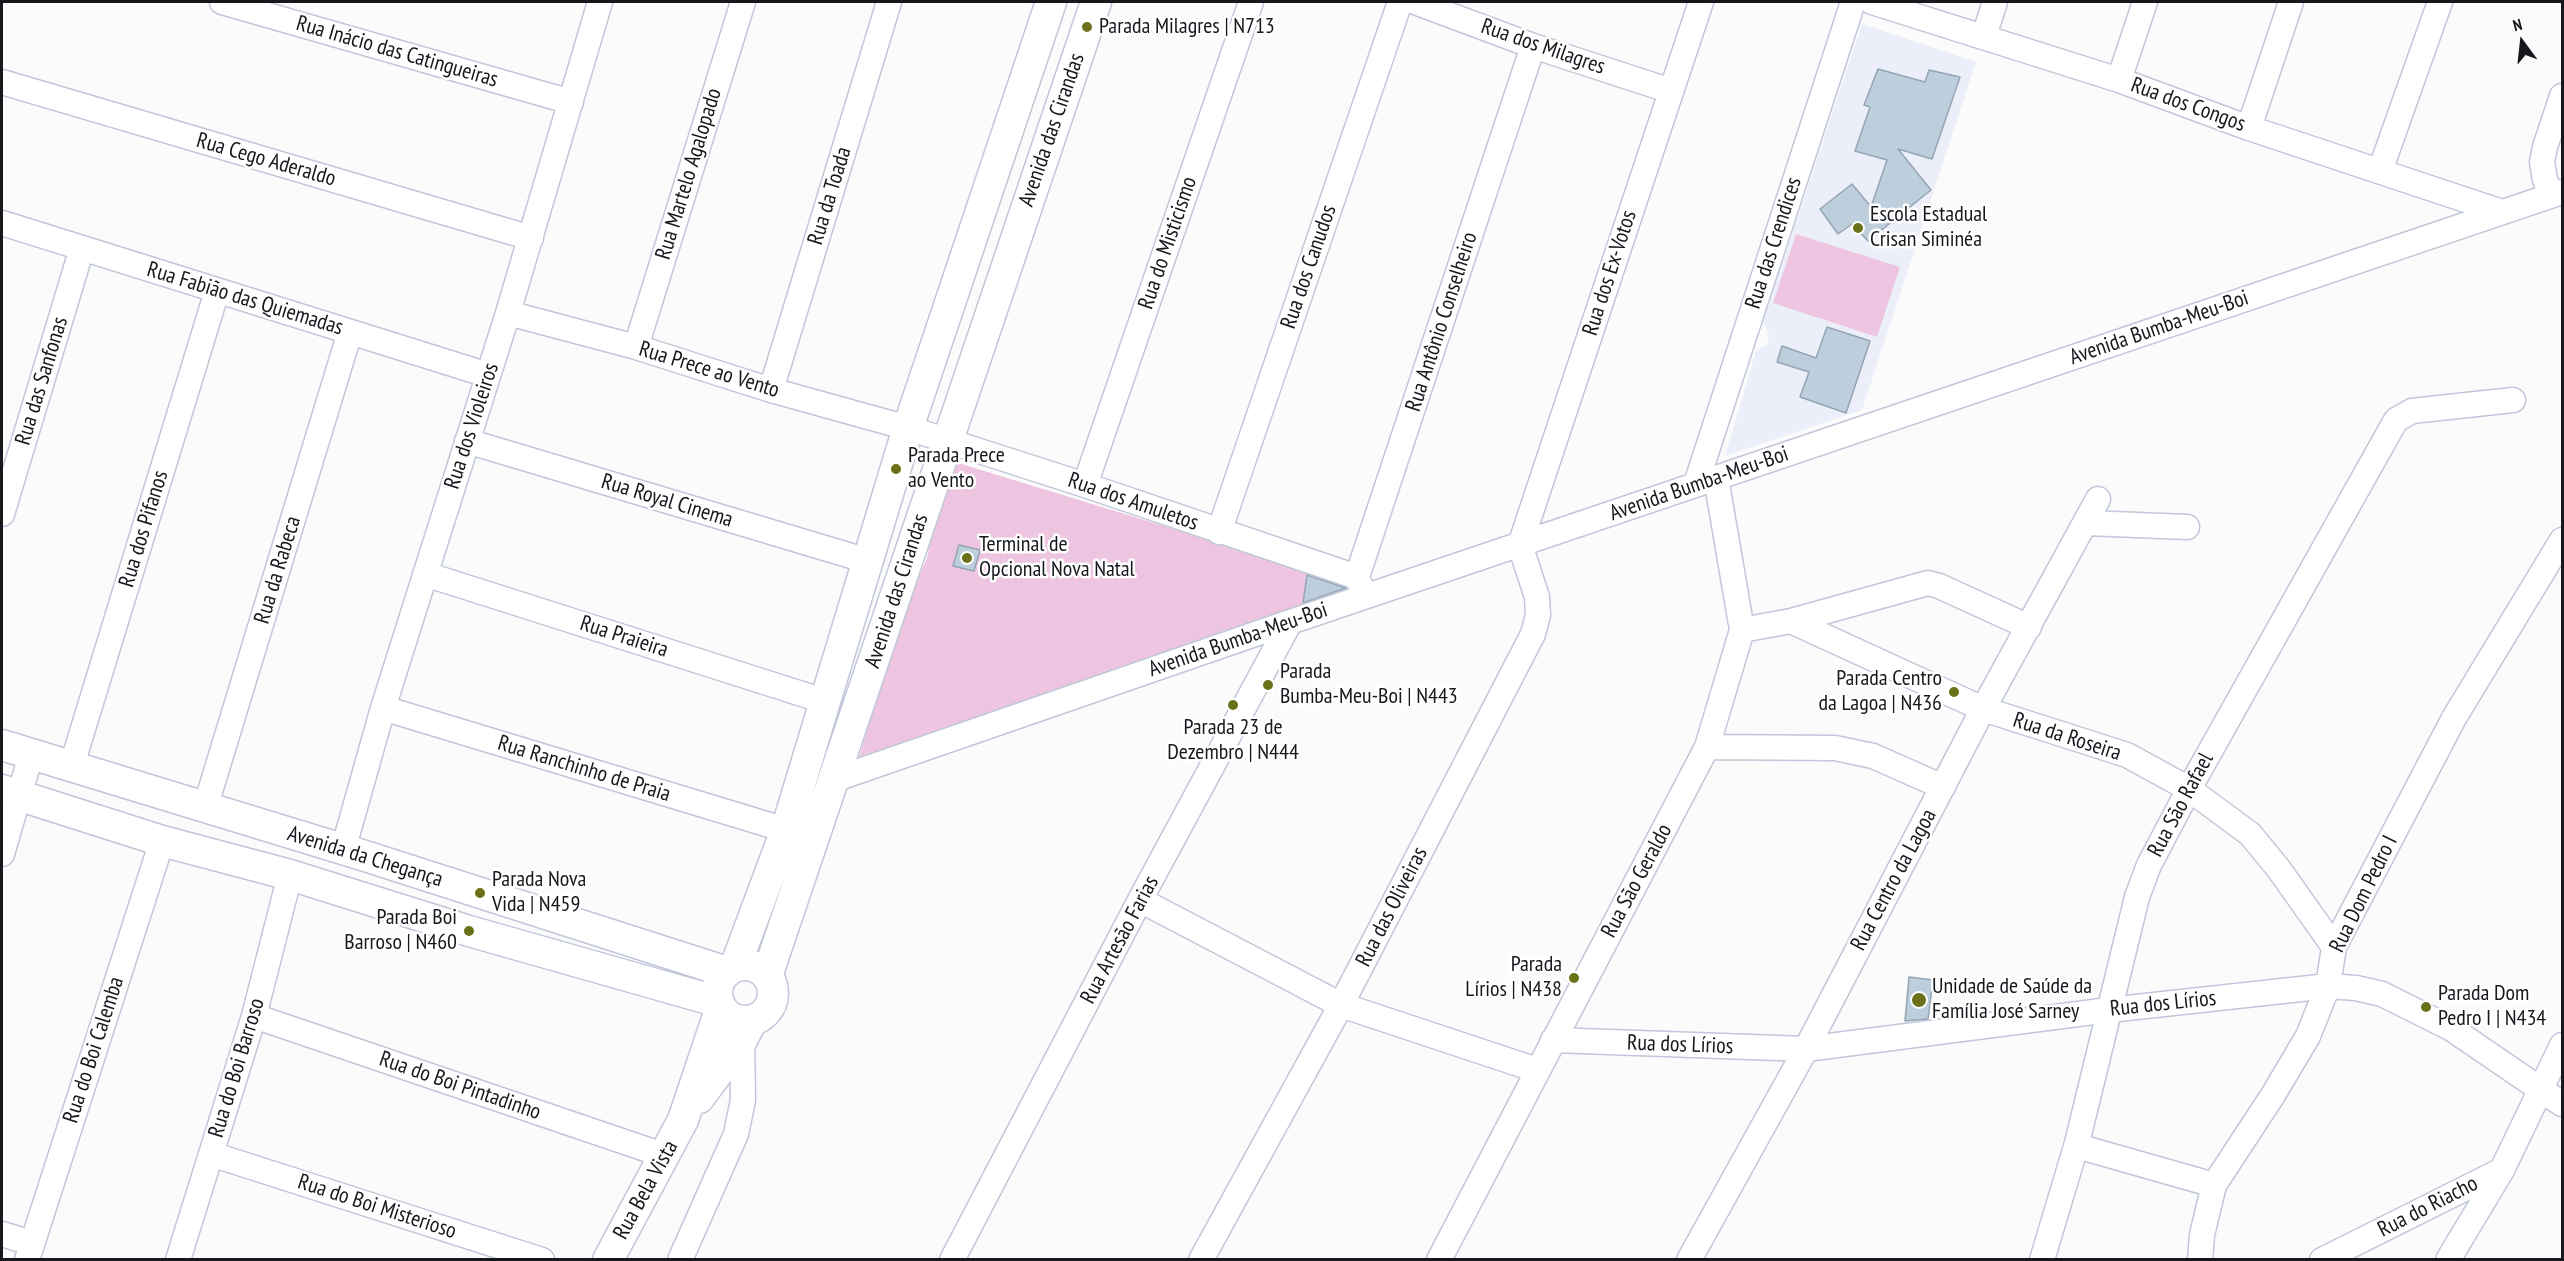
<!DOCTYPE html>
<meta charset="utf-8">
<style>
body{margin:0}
#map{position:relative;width:2564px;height:1261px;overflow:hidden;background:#fbfbfb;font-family:"PT Sans Narrow",sans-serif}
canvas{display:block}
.frame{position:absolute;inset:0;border:3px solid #16181e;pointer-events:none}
.north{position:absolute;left:2492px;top:12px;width:60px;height:60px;-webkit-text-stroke:4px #fff;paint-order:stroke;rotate:345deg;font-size:16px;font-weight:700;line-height:24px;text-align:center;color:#16181e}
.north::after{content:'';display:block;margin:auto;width:21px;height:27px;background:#16181e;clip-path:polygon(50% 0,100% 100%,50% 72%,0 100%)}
</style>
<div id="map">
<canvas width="2564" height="1261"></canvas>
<div class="frame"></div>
<div class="north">N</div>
</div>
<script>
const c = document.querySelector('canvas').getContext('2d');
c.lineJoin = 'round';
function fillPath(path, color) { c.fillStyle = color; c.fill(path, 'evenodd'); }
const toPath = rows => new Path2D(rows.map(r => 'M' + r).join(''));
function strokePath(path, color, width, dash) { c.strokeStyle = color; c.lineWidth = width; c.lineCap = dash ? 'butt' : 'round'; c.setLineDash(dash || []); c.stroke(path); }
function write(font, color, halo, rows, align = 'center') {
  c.font = font + ' "PT Sans Narrow",sans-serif'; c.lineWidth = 5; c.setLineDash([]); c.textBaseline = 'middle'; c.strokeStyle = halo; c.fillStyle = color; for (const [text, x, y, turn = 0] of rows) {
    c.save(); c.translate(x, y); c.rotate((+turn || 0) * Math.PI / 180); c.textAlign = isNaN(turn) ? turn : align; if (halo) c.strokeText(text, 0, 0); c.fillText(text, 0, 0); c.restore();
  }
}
const built = toPath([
 [1862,24,1976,62,1862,410,1725,456,1756,351,1767,344,1769,335,1763,321]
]);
const green = toPath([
 [1796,234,1900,267,1877,337,1773,303],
 [955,462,1308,570,1302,611,859,757,896,633,927,558,938,506]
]);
const building = toPath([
 [1878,69,1925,82,1929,70,1960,77,1932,159,1898,149,1931,190,1868,241,1852,224,1838,234,1820,209,1852,184,1871,207,1887,160,1855,151,1870,107,1864,105,1878,69],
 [1827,327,1870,341,1846,413,1800,397,1809,372,1777,362,1782,346,1816,358,1827,327],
 [959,545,980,550,974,571,953,566,959,545],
 [1307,575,1346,588,1303,603,1307,575],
 [1909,977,1933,980,1928,1019,1905,1021,1909,977]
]);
const minor = toPath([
 [222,2,571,102],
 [1415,2,1533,46,1671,91],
 [1872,2,2119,80,2249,128,2502,212],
 [1984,36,1995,2],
 [2119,80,2145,2],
 [2,82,531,238],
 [2249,128,2291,2],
 [2380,171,2440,2],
 [2552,195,2545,180,2542,162,2545,147,2562,96],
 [2,223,488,375],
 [508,313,636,347,771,390,908,428,1085,485,1357,577],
 [636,347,743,2],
 [771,390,889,2],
 [467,441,868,561],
 [1696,484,1853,2],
 [1085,485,1251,2],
 [2,514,82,248],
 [2087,523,2187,527],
 [1219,532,1400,2],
 [425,574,824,701],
 [1363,592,1357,577,1533,46],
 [1791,621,1928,583,1939,586,2029,627],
 [1742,630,1791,621,1983,709,2127,755,2189,789,2250,834,2278,868,2334,947],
 [383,708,786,830],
 [1707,747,1835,748,1873,756,1943,787],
 [71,768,217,291],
 [836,779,1290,622,2562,192],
 [205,808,350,332],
 [343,850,383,708,508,313,600,2],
 [2,854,31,755],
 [1140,900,1341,1005,1537,1070],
 [254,1016,666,1156],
 [1553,1040,1806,1049,2109,1010,2328,986,2356,988,2382,994,2452,1029,2562,1104],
 [2077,1146,2214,1185],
 [211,1154,542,1260],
 [2,1234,31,1243],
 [27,1260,162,841],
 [178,1260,254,1016,290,875],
 [680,1260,736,1134,743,1100,742,1040],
 [952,1260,1140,900,1290,622],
 [1201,1260,1341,1005,1533,634,1538,615,1537,597,1520,545,1701,2],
 [1439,1260,1707,747,1742,630,1716,478],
 [1689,1260,1806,1049,1983,709,2098,499],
 [2042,1260,2077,1143,2137,897,2149,865,2189,789,2396,420,2412,411,2513,400],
 [2200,1260,2202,1235,2214,1185,2273,1095,2308,1036,2328,986,2334,947,2454,718,2562,540],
 [2322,1260,2502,1170],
 [2448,1260,2502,1170,2562,1045]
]);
const tertiary = toPath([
 [2,745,362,855,727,972],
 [2,790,162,841,290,875,469,931,719,1002],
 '717 993a28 28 0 1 1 56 0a28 28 0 1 1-56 0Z',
 [735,967,786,830,908,428,1051,2],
 [767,976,1096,2],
 [699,1098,742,1040,752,1020],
 [608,1260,683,1120,721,1007]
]);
const markers = [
 [1087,27,6,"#6a7118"],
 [1858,228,6,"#6a7118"],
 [896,469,6,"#6a7118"],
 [967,558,6,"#6a7118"],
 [1268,685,6,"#6a7118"],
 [1954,692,6,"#6a7118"],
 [1233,705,6,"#6a7118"],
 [480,893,6,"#6a7118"],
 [469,931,6,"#6a7118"],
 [1574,978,6,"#6a7118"],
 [1919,1000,8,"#6a7118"],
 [2426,1007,6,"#6a7118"]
];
const poiNames = [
 ["Parada Milagres | N713",1099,27],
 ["Escola Estadual",1870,215],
 ["Crisan Siminéa",1870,240],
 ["Parada Prece",908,456],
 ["ao Vento",908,481],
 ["Terminal de",979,545],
 ["Opcional Nova Natal",979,570],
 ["Parada",1280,672],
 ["Bumba-Meu-Boi | N443",1280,697],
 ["Parada Centro",1942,679,"right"],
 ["da Lagoa | N436",1942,704,"right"],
 ["Parada 23 de",1233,728,"center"],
 ["Dezembro | N444",1233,753,"center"],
 ["Parada Nova",492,880],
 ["Vida | N459",492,905],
 ["Parada Boi",457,918,"right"],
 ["Barroso | N460",457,943,"right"],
 ["Parada",1562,965,"right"],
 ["Lírios | N438",1562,990,"right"],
 ["Unidade de Saúde da",1932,987],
 ["Família José Sarney",1932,1012],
 ["Parada Dom",2438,994],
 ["Pedro I | N434",2438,1019]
];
const streetNames = [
 ["Rua dos Milagres",1543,47,19],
 ["Rua Inácio das Catingueiras",397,52,16],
 ["Rua dos Congos",2188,105,20],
 ["Avenida das Cirandas",1052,130,-71],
 ["Rua Cego Aderaldo",266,160,16],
 ["Rua Martelo Agalopado",689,174,-73],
 ["Rua da Toada",830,196,-73],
 ["Rua do Misticismo",1168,243,-71],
 ["Rua das Crendices",1774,243,-72],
 ["Rua dos Canudos",1309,267,-71],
 ["Rua dos Ex-Votos",1610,273,-72],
 ["Rua Fabião das Quiemadas",245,299,17],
 ["Rua Antônio Conselheiro",1442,322,-72],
 ["Avenida Bumba-Meu-Boi",2159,328,-19],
 ["Rua Prece ao Vento",709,370,17],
 ["Rua das Sanfonas",42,381,-73],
 ["Rua dos Violeiros",472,426,-72],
 ["Avenida Bumba-Meu-Boi",1699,484,-19],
 ["Rua Royal Cinema",667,501,17],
 ["Rua dos Amuletos",1133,502,19],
 ["Rua dos Pifanos",144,529,-73],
 ["Rua da Rabeca",278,570,-73],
 ["Avenida das Cirandas",897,591,-72],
 ["Rua Praieira",624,637,18],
 ["Avenida Bumba-Meu-Boi",1238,640,-19],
 ["Rua da Roseira",2067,737,18],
 ["Rua Ranchinho de Praia",584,769,17],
 ["Rua São Rafael",2181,805,-62],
 ["Avenida da Chegança",365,857,17],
 ["Rua Centro da Lagoa",1894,880,-62],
 ["Rua São Geraldo",1637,881,-62],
 ["Rua Dom Pedro I",2364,894,-64],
 ["Rua das Oliveiras",1392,907,-63],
 ["Rua Artesão Farias",1120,940,-62],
 ["Rua dos Lírios",2163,1004,-6],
 ["Rua dos Lírios",1680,1045,2],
 ["Rua do Boi Calemba",94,1050,-72],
 ["Rua do Boi Barroso",237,1068,-73],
 ["Rua do Boi Pintadinho",460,1086,19],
 ["Rua Bela Vista",646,1190,-61],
 ["Rua do Boi Misterioso",377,1207,18],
 ["Rua do Riacho",2428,1207,-27]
];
fillPath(built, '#eceffa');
fillPath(green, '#eec5e1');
fillPath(building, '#bdcfdd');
strokePath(building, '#94a5b3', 1.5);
strokePath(minor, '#c1c7da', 27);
strokePath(tertiary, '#c1c7da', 33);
strokePath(minor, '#fff', 24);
strokePath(tertiary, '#fff', 30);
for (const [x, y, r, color] of markers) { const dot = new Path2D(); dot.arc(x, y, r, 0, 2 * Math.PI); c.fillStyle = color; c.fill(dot); strokePath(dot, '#fff', 2); }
write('22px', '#16181e', '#fff', poiNames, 'left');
write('22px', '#16181e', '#fff', streetNames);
</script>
